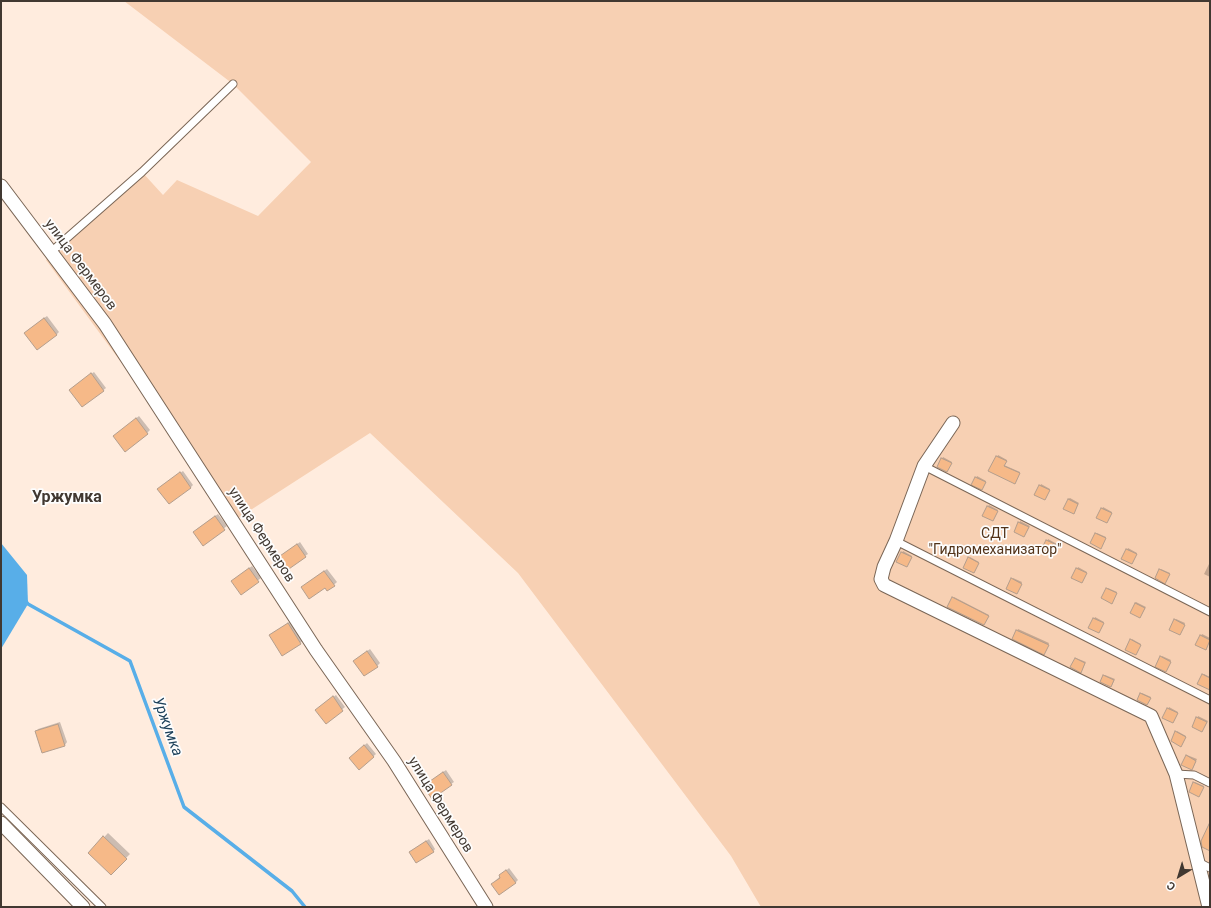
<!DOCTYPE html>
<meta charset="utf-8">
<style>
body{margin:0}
#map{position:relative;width:1211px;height:908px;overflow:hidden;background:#ffecde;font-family:Roboto,sans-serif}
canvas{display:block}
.frame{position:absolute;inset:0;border:2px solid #413831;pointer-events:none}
.north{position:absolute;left:1159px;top:856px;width:40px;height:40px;-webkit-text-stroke:3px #fdfdfd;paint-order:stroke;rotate:218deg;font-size:11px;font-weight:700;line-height:16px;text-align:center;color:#413831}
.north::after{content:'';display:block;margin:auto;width:14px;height:18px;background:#413831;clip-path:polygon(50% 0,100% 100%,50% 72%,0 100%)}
</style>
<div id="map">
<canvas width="1211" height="908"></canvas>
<div class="frame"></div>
<div class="north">С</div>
</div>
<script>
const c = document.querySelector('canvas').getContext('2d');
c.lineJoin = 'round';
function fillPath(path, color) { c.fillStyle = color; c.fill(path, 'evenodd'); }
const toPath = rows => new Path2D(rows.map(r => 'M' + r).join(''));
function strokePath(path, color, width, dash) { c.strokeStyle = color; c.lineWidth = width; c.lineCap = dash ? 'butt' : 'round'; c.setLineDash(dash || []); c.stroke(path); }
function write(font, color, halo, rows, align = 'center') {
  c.font = font + ' Roboto,sans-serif'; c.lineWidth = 3.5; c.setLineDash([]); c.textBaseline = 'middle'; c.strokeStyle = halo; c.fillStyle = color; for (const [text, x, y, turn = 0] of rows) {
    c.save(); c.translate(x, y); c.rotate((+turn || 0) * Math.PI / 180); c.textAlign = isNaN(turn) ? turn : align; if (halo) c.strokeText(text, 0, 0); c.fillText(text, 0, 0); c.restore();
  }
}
const green = toPath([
 [124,1,1210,1,1210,907,761,907,731,856,518,573,370,433,229,524,126,369,46,260,59,246,142,172,163,195,177,180,258,216,311,162,233,84]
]);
const water = toPath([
 [1,543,27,575,28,604,1,649]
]);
const shadow = toPath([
 [47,316,59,332,56,335,28,330],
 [94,372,106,388,83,406,73,387],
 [139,416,150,430,147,433,117,434],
 [998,455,1007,460,1004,465,1020,472,1015,481,990,470],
 [943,457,952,462,947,471,938,466],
 [183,471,193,485,190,488,161,486],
 [977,476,986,481,983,488,973,484],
 [1041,484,1050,489,1046,498,1036,494],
 [1070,498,1079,503,1074,512,1068,499],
 [989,505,998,510,993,519,988,506],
 [1103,507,1112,512,1108,521,1098,517],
 [218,514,227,526,203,544,197,529],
 [1020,521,1030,526,1024,536,1015,531],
 [1097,533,1106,537,1102,546,1096,534],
 [1048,539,1057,544,1052,554,1043,550],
 [300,542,308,554,305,556,281,556],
 [1128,548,1137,553,1133,562,1122,558],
 [903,551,912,556,908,565,897,561],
 [970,557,979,562,975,571,969,558],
 [1209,564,1210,564,1210,577,1204,574],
 [252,566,261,578,241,593,235,579],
 [1078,567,1087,572,1083,581,1072,578],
 [327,569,337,582,328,590,325,586,305,585],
 [1161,569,1170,573,1166,581,1160,570],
 [1013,578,1022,582,1017,592,1012,579],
 [1108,588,1117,592,1113,601,1107,589],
 [954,597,989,615,985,623,953,598],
 [1136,602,1146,607,1140,617,1135,603],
 [1095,617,1104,622,1100,631,1090,627],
 [1176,619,1185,623,1181,633,1175,620],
 [291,621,303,641,300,643,270,635],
 [1018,629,1049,643,1045,652,1013,638],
 [1202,634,1210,638,1206,648,1196,644],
 [1132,639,1141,644,1137,653,1131,640],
 [370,649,380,663,377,666,354,661],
 [1162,656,1171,660,1167,670,1161,657],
 [1076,658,1086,662,1082,670,1075,659],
 [1204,674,1210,677,1210,684,1203,675],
 [1105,675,1115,679,1112,685,1104,676],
 [1142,693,1151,697,1147,704,1141,694],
 [336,695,345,707,326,723,319,707],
 [1169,707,1178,712,1174,721,1164,717],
 [1198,716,1208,721,1202,731,1193,727],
 [60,722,67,742,65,745,43,752,36,732,38,729],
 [1177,731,1186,736,1182,745,1176,732],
 [367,743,376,754,359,769,353,756],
 [1187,755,1197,759,1193,768,1186,756],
 [446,770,454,782,432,797,424,786],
 [1195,782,1204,786,1199,796,1194,783],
 [108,833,130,854,111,873,90,852],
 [429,839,435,849,433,852,410,852],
 [509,868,518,880,515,883,495,881]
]);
const stream = toPath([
 [25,600,28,604,130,661,184,807,292,891,305,907]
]);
const building = toPath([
 [44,318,57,335,37,350,24,333,44,318],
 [91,373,104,391,82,407,69,390,91,373],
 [136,418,148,434,125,452,113,436,136,418],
 [996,456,1007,461,1004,466,1020,473,1015,484,988,471,996,456],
 [941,458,952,463,947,472,937,467,941,458],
 [180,472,191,488,169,504,157,489,180,472],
 [975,477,986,482,982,490,971,485,975,477],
 [1039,485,1050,490,1045,500,1034,495,1039,485],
 [1068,499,1078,504,1074,514,1063,509,1068,499],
 [987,506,998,511,993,521,982,516,987,506],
 [1101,508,1112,513,1107,523,1096,518,1101,508],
 [215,516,225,530,203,546,193,532,215,516],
 [1018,522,1029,527,1024,537,1014,532,1018,522],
 [1095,533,1106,538,1101,549,1090,543,1095,533],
 [1046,540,1057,545,1052,555,1041,550,1046,540],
 [297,544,306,557,286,571,277,558,297,544],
 [1126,549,1137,554,1132,564,1121,559,1126,549],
 [901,552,912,557,907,567,896,562,901,552],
 [968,557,979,563,974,573,963,568,968,557],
 [249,568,259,582,241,595,231,581,249,568],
 [1076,568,1087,573,1082,583,1071,578,1076,568],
 [1159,569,1170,574,1165,584,1155,578,1159,569],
 [324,571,335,586,327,591,325,588,309,599,301,587,324,571],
 [1011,578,1022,584,1017,594,1006,589,1011,578],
 [1106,588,1117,593,1112,604,1101,598,1106,588],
 [952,597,989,616,984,625,947,607,952,597],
 [1135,603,1145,608,1140,618,1130,613,1135,603],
 [1093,618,1104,623,1099,633,1088,628,1093,618],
 [1174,619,1185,625,1180,635,1169,630,1174,619],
 [288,623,301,644,282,656,269,635,288,623],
 [1016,630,1049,645,1044,655,1012,639,1016,630],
 [1200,635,1210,640,1206,650,1195,645,1200,635],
 [1130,639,1141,645,1136,655,1125,650,1130,639],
 [367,651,378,667,364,676,353,661,367,651],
 [1160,656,1171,662,1166,672,1155,667,1160,656],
 [1075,658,1085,663,1081,673,1070,667,1075,658],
 [1202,674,1210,678,1210,690,1197,684,1202,674],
 [1103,675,1114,680,1111,687,1100,682,1103,675],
 [1140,693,1151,698,1147,705,1137,700,1140,693],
 [333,696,343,711,326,724,315,710,333,696],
 [1167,708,1178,713,1173,723,1162,718,1167,708],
 [1196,717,1207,722,1202,732,1192,727,1196,717],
 [58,724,65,746,42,753,35,731,58,724],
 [1175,731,1186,737,1181,747,1171,741,1175,731],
 [364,745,374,757,359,770,349,758,364,745],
 [1186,755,1196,761,1192,770,1181,765,1186,755],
 [443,772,452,785,432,799,423,786,443,772],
 [1193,782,1204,787,1199,797,1189,792,1193,782],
 [1210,822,1210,851,1202,847,1201,841,1210,822],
 [103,836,127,859,111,875,88,853,103,836],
 [426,841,434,852,416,863,409,852,426,841],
 [506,870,516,883,499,895,491,884,500,878,499,875,506,870]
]);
const service = toPath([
 [51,252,142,172,233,84],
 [924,466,1210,612],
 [896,541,1210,700],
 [1176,774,1194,775,1210,783],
 [1,807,102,907],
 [1198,862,1210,868]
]);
const minor = toPath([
 [1,186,105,324,316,650,394,761,486,907],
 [953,423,924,466,896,541,884,567,881,579,884,585,1151,716,1176,774,1209,907],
 [1,823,83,907]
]);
const streetNames = [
 ["улица Фермеров",80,265,53],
 ["улица Фермеров",261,535,57],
 ["улица Фермеров",440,805,58]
];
const parkNames = [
 ["СДТ",995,534],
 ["\"Гидромеханизатор\"",995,550]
];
const waterNames = [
 ["Уржумка",167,727,70]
];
const quarterNames = [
 ["Уржумка",67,498]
];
fillPath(green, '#f7d0b3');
fillPath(water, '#58aee8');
fillPath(shadow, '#0003');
strokePath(stream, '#58aee8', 3.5);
fillPath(building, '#f6b988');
strokePath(building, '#b49e8d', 1);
strokePath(service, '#7a6656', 9);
strokePath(minor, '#7a6656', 15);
strokePath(service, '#fff', 7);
strokePath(minor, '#fff', 13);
write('14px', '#413831', '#fdfdfd', streetNames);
write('14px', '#523319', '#fdfdfd', parkNames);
write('italic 15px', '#1d415a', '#fdfdfd', waterNames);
write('bold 16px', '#413831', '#fdfdfd', quarterNames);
</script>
